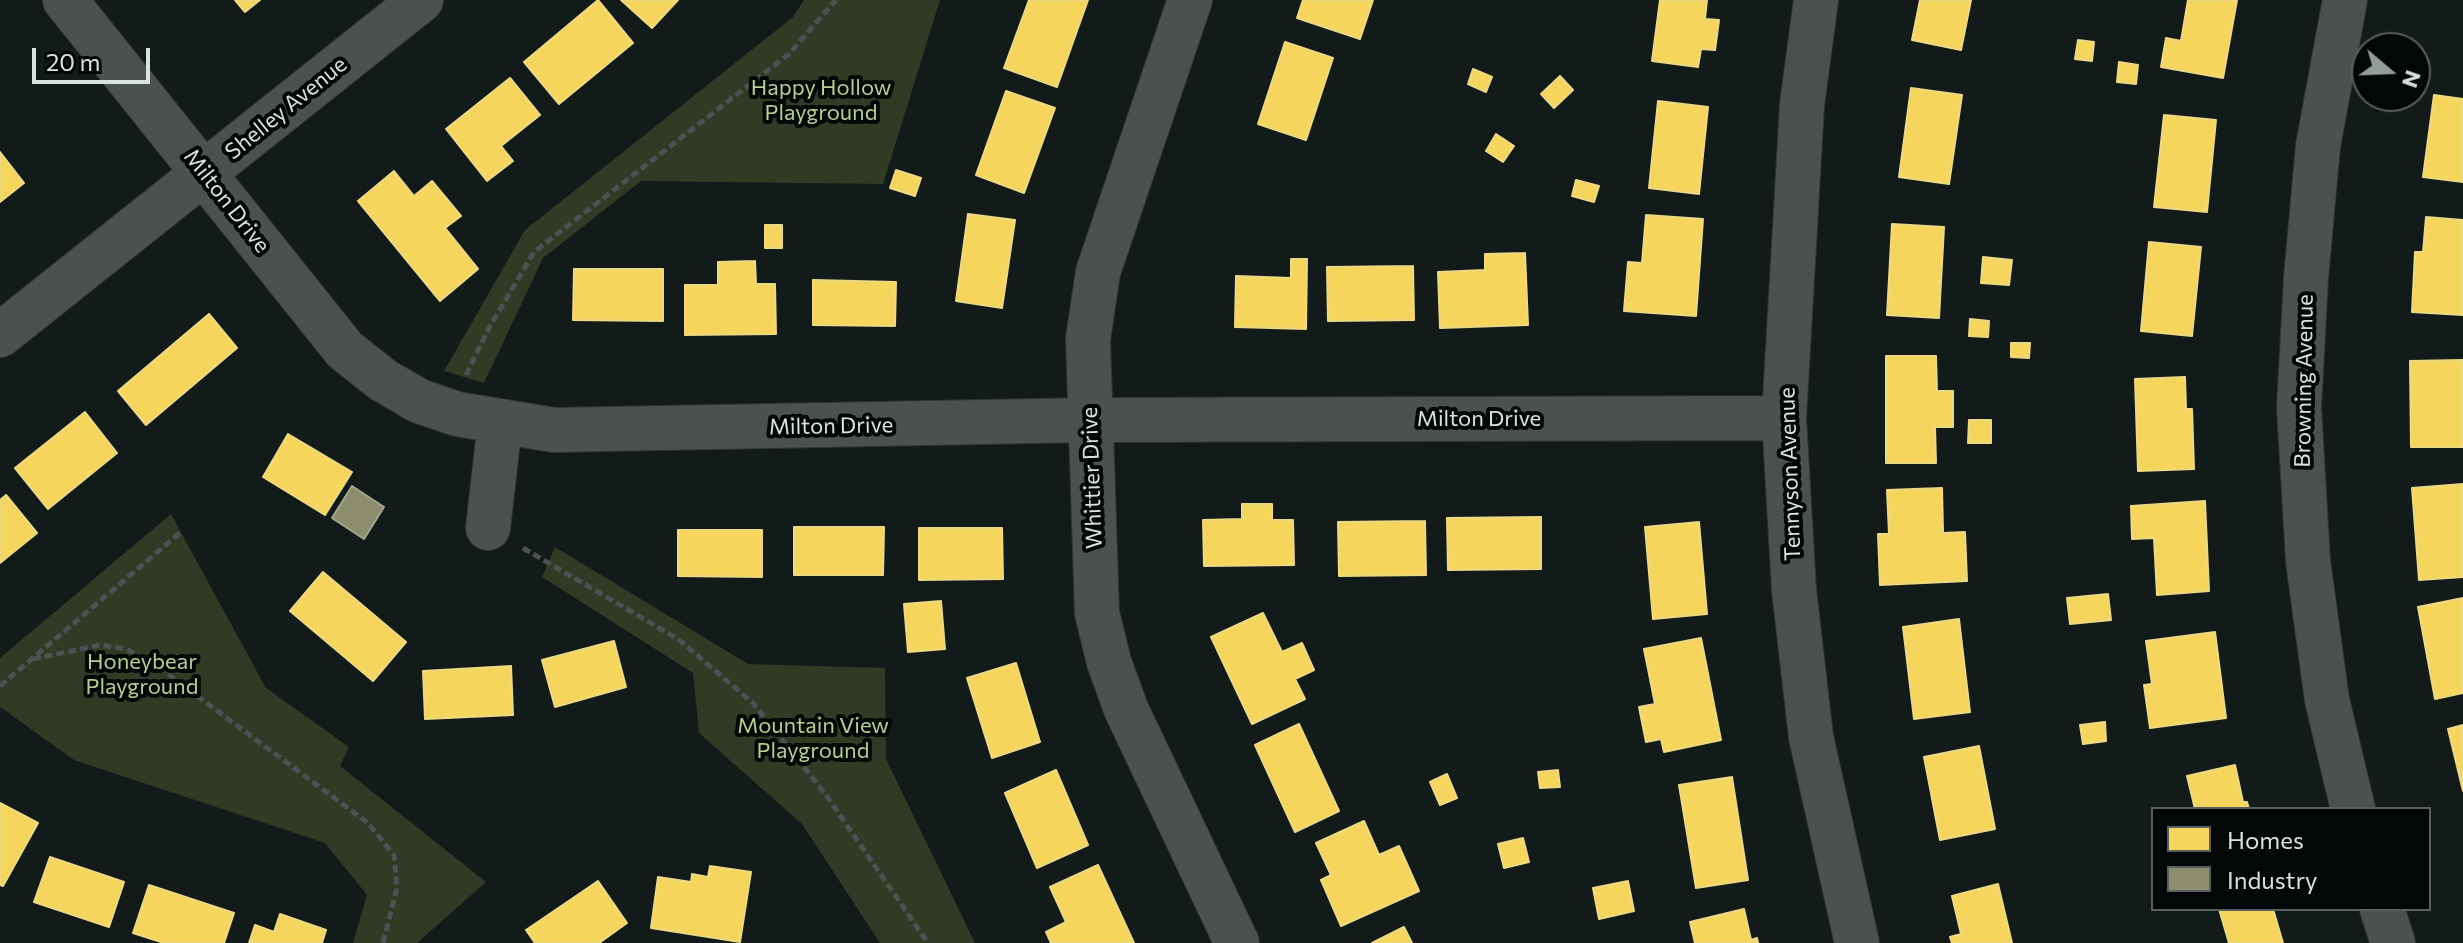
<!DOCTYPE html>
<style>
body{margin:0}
#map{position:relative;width:2463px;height:943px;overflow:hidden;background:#121b1a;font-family:Commissioner,sans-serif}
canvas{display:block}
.legend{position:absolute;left:2151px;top:807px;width:280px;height:104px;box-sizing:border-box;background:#030807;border:2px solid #585f5e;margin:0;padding:10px 14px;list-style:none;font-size:24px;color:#d7e2e1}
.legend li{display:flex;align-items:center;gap:16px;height:40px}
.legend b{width:40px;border:2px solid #585f5e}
.north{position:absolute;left:2351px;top:32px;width:80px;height:80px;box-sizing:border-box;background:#030807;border:2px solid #585f5e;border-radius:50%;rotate:109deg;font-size:22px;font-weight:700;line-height:32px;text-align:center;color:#d7e2e1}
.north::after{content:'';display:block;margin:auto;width:28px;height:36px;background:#929c9b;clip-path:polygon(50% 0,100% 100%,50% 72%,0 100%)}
.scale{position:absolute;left:32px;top:48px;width:118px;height:36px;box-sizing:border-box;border:4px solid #d7e2e1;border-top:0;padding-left:10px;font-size:24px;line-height:28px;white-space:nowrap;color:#d7e2e1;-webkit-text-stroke:6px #030807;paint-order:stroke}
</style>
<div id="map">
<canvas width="2463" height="943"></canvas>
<ul class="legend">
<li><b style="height:22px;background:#f6d55c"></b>Homes</li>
<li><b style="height:22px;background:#8c8c6e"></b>Industry</li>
</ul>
<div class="north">N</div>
<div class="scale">20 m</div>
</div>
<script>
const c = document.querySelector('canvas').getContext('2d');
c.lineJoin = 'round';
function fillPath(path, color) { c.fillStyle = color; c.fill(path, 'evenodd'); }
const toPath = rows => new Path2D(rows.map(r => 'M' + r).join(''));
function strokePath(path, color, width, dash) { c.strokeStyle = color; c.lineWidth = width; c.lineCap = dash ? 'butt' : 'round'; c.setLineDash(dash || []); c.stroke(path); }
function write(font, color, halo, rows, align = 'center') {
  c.font = font + ' Commissioner,sans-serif'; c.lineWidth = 8; c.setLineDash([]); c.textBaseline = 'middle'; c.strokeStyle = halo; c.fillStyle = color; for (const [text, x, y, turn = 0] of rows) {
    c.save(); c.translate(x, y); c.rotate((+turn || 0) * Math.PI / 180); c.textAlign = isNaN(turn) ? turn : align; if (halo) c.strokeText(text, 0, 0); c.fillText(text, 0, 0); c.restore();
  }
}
const green = toPath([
 [804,0,940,0,883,184,641,181,543,258,484,383,444,371,525,230,793,17],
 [171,514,266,688,349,747,340,766,486,882,417,943,353,943,367,895,325,843,74,760,0,707,0,658],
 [555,547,748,664,885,668,886,759,975,943,880,943,802,824,699,733,693,673,542,577]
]);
const homes = toPath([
 [235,0,260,0,245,12,235,0],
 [598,0,633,43,559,104,524,62,598,0],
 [621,0,678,0,652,28,621,0],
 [1029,0,1088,0,1057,87,1004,68,1029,0],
 [1303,0,1373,0,1360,39,1297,18,1303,0],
 [1660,0,1707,0,1705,19,1719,20,1715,50,1701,49,1698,67,1652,61,1660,0],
 [1920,0,1971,0,1961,50,1912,40,1920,0],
 [2188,0,2237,0,2223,78,2161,67,2166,38,2181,41,2188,0],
 [2078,40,2094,42,2092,61,2075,59,2078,40],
 [1285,42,1333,58,1306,140,1258,124,1285,42],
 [2119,62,2138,65,2136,84,2117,82,2119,62],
 [1473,69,1492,77,1486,92,1468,84,1473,69],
 [1560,76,1573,90,1554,108,1541,94,1560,76],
 [510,78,540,115,501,146,513,161,487,181,446,129,510,78],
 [1911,88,1962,95,1949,184,1899,177,1911,88],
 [1006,91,1055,108,1024,193,976,175,1006,91],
 [2434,95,2463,99,2463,182,2423,177,2434,95],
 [1658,101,1708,107,1699,194,1649,188,1658,101],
 [2164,115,2216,120,2207,212,2154,207,2164,115],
 [1496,134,1514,146,1503,162,1486,151,1496,134],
 [0,152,24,183,0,202,0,152],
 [896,170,921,178,915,196,890,188,896,170],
 [394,171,414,196,432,181,461,216,445,228,478,269,440,301,358,201,394,171],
 [1576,180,1599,186,1594,202,1572,196,1576,180],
 [968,214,1015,220,1002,308,956,301,968,214],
 [1646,215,1703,219,1696,316,1624,311,1628,262,1642,263,1646,215],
 [2426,217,2463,220,2463,315,2412,312,2415,252,2423,252,2426,217],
 [1892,224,1944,227,1939,318,1887,315,1892,224],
 [765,225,782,225,782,248,765,248,765,225],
 [2149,242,2201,247,2192,336,2141,331,2149,242],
 [1525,253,1528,325,1440,328,1438,272,1485,270,1485,254,1525,253],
 [1983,257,2012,260,2009,285,1981,283,1983,257],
 [1291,259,1307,259,1306,329,1235,327,1236,276,1291,278,1291,259],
 [755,261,756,284,775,284,776,334,685,335,685,285,718,285,718,262,755,261],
 [1413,266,1414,320,1328,321,1327,267,1413,266],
 [574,269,663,269,663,321,573,320,574,269],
 [813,280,896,282,895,326,813,325,813,280],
 [209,314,237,348,146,425,118,391,209,314],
 [1970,319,1989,321,1988,337,1969,336,1970,319],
 [2011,343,2030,343,2029,358,2011,357,2011,343],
 [1886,356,1936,356,1937,391,1953,391,1953,427,1935,427,1936,463,1886,463,1886,356],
 [2463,360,2463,447,2411,447,2410,361,2463,360],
 [2185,377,2186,409,2192,409,2194,469,2138,471,2135,379,2185,377],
 [85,412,117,453,48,509,15,468,85,412],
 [1969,420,1991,420,1991,443,1968,443,1969,420],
 [288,434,352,472,325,515,263,477,288,434],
 [2463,484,2463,577,2419,580,2412,488,2463,484],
 [1942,488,1943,533,1965,532,1967,581,1880,585,1878,534,1889,534,1887,490,1942,488],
 [6,495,37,533,0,563,0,500,6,495],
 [2205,501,2209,591,2157,595,2154,538,2132,539,2131,506,2205,501],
 [1242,504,1272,504,1272,520,1293,520,1294,565,1204,566,1203,520,1242,519,1242,504],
 [1541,517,1541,569,1448,570,1447,518,1541,517],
 [1425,521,1426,575,1339,576,1338,522,1425,521],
 [1699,522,1707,614,1653,619,1645,527,1699,522],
 [794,527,884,527,883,575,794,575,794,527],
 [919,528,1002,528,1003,579,919,580,919,528],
 [678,530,762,530,762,577,678,576,678,530],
 [323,572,406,642,373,681,290,611,323,572],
 [2108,594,2111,620,2070,624,2067,598,2108,594],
 [2463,598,2463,693,2435,699,2418,607,2463,598],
 [941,601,945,649,908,652,904,604,941,601],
 [1263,613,1282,652,1302,643,1314,670,1295,679,1305,699,1252,724,1211,637,1263,613],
 [1959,619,1970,712,1914,719,1903,627,1959,619],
 [2215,632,2226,718,2150,728,2144,685,2152,684,2146,641,2215,632],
 [1701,638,1721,740,1664,752,1661,739,1646,742,1639,707,1655,704,1644,649,1701,638],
 [614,641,626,687,555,707,542,660,614,641],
 [1016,663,1040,742,992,758,967,678,1016,663],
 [511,666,513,715,425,719,423,671,511,666],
 [2105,722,2106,741,2083,744,2080,725,2105,722],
 [1299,724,1339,811,1295,832,1255,745,1299,724],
 [2463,725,2463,791,2448,729,2463,725],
 [1979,746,1995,829,1940,840,1924,757,1979,746],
 [2235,765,2243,802,2247,802,2249,809,2195,809,2187,776,2235,765],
 [1056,770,1088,845,1037,868,1005,793,1056,770],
 [1558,770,1560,787,1540,788,1538,772,1558,770],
 [1447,774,1457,798,1440,805,1430,782,1447,774],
 [1732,777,1748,880,1696,888,1679,785,1732,777],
 [0,803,38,823,3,886,0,885,0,803],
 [1364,821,1379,855,1399,846,1419,891,1341,926,1321,880,1331,875,1316,843,1364,821],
 [1523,838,1529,862,1504,868,1498,844,1523,838],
 [50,857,124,882,109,927,34,902,50,857],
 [1098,865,1134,943,1051,943,1046,932,1066,922,1050,887,1098,865],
 [710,866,751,872,740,942,651,928,658,877,691,882,692,874,708,877,710,866],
 [598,881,627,923,599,943,535,943,526,930,598,881],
 [1628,881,1634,911,1599,919,1593,888,1628,881],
 [1998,884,2012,943,1952,943,1950,937,1961,934,1952,896,1998,884],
 [149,885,234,913,224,943,164,943,133,933,149,885],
 [1744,909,1751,940,1757,938,1758,943,1695,943,1690,922,1744,909],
 [2219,909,2273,909,2283,943,2229,943,2219,909],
 [280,914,326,930,322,943,249,943,255,925,274,932,280,914],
 [1404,927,1412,943,1372,943,1404,927]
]);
const industry = toPath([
 [352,486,384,507,364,539,332,518,352,486]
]);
const path = toPath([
 [466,375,489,328,534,252,789,54,836,0],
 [523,548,678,639,753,703,826,795,928,943],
 [33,659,100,645,126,649,153,663,368,823,394,855,397,888,383,943],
 [0,686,181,532]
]);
const minor = toPath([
 [65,0,345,350,383,380,419,401,457,414,554,430,1089,420,1784,418],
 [1190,0,1098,272,1088,339,1097,613,1109,662,1126,709,1237,943],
 [1816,0,1802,105,1784,418,1794,590,1811,737,1857,943],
 [2345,0,2318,146,2306,278,2299,407,2308,561,2327,700,2353,809],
 [0,335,421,0],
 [488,528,500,423],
 [2382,909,2393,943]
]);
const parkNames = [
 ["Happy Hollow",821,88],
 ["Playground",821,113],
 ["Honeybear",142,662],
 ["Playground",142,687],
 ["Mountain View",813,726],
 ["Playground",813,751]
];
const streetNames = [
 ["Shelley Avenue",286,108,-39],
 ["Milton Drive",227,201,52],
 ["Browning Avenue",2304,381,-89],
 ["Milton Drive",1479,419],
 ["Milton Drive",831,426,-1],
 ["Tennyson Avenue",1790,474,-92],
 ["Whittier Drive",1092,478,-92]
];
fillPath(green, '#303a25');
fillPath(homes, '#f6d55c');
strokePath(homes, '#edd984', 2);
fillPath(industry, '#8c8c6e');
strokePath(industry, '#a2a690', 2);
strokePath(minor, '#2f3535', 46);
strokePath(path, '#4c5252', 5, [8, 4]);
strokePath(minor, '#4a5150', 44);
write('22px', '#b5ce94', '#030807', parkNames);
write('22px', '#d7e2e1', '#030807', streetNames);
</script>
